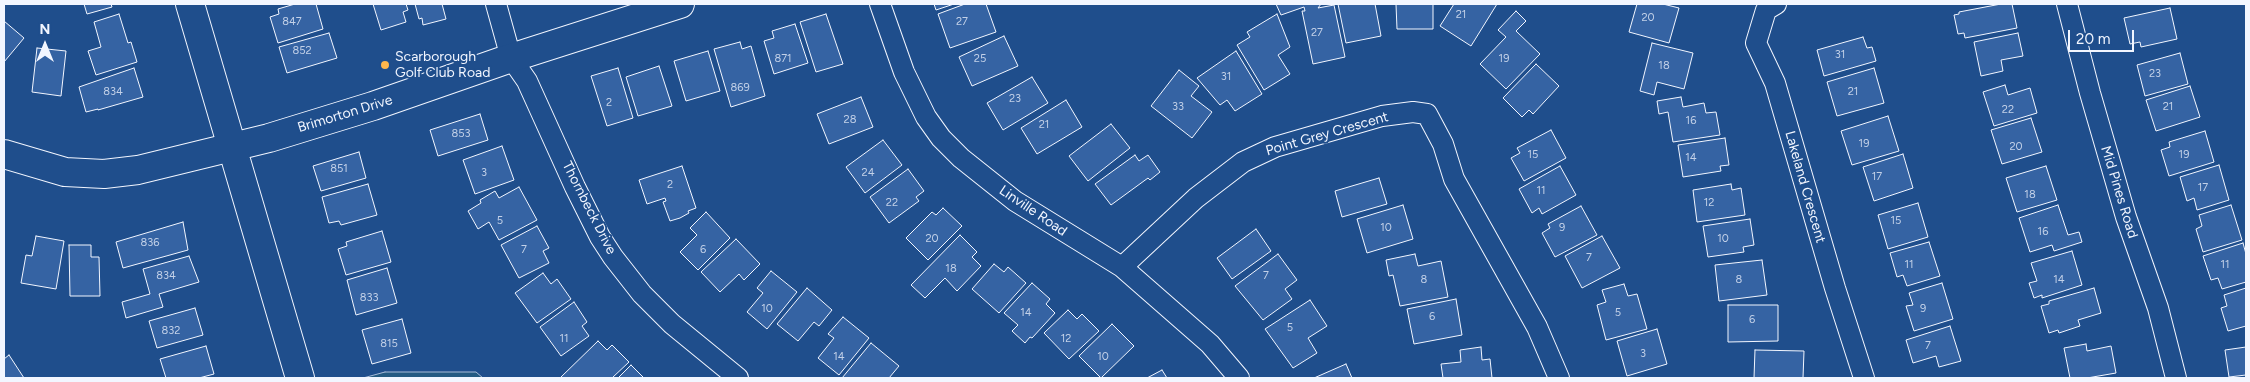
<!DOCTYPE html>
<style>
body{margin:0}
#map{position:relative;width:2250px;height:382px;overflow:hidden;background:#1f4e8c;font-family:Figtree,sans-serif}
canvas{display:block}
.frame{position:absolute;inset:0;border:5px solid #f2f6ff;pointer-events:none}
.north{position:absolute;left:20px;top:20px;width:50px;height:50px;-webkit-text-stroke:4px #1f4e8c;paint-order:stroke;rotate:0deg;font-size:14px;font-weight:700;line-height:20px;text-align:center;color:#f2f6ff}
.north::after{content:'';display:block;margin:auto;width:18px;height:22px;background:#f2f6ff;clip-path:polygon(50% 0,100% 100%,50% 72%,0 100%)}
.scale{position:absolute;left:2068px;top:30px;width:66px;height:22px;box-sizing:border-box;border:2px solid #f2f6ff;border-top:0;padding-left:6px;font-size:15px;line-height:18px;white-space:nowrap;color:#f2f6ff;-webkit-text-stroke:4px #1f4e8c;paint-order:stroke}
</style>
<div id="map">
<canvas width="2250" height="382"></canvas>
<div class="frame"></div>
<div class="north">N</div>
<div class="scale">20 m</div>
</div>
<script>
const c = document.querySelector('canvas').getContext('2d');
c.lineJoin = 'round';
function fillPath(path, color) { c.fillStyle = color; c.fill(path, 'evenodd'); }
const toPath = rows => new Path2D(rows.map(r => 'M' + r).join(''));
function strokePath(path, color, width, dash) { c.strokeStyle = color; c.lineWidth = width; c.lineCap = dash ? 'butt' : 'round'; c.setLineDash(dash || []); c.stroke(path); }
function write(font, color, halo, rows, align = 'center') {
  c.font = font + ' Figtree,sans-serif'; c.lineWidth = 4; c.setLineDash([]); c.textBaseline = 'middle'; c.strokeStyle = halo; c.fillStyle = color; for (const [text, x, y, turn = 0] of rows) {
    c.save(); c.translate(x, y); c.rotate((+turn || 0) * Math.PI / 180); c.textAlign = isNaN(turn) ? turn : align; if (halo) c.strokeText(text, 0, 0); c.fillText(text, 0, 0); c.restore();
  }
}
const green = toPath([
 [385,372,476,372,483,378,363,378,385,372]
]);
const building = toPath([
 [84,4,111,4,112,7,87,14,84,4],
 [295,4,316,4,323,29,278,43,270,17,279,14,278,9,295,4],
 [373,4,406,4,408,10,403,12,406,22,381,30,373,4],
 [415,4,442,4,446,19,423,25,422,18,419,19,415,4],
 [934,4,954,4,936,10,934,4],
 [965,4,986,4,996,32,950,48,938,14,965,4],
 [1276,4,1321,4,1318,8,1334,5,1345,57,1313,64,1302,11,1305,11,1304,7,1281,15,1276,4],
 [1338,4,1375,4,1381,36,1346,43,1338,4],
 [1396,4,1433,4,1433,29,1397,29,1396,4],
 [1454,4,1497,4,1471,46,1440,26,1454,4],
 [1637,4,1663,4,1679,8,1669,43,1629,32,1637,4],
 [2001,4,2012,4,2017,28,1965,38,1964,33,1958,34,1954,15,1959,14,1959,12,2001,4],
 [2170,8,2177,39,2141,47,2140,42,2130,44,2124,18,2170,8],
 [1516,11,1526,21,1516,31,1540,54,1506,89,1480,64,1506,37,1498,30,1516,11],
 [119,14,128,43,131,42,137,62,96,75,88,51,101,47,94,22,119,14],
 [826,14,843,64,816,72,800,22,826,14],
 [1277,14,1290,47,1278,55,1290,74,1264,90,1237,45,1250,37,1247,32,1277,14],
 [4,21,24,38,4,62,4,21],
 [795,24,808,63,774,74,764,41,774,38,772,31,795,24],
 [329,33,337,58,287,73,279,47,329,33],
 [2018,33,2023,56,2001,60,2003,71,1981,76,1974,42,2018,33],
 [1004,36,1018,66,972,86,959,57,1004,36],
 [1863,37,1867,48,1872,47,1876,61,1824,76,1817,50,1863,37],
 [740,42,742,49,751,46,765,96,731,107,714,49,740,42],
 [1652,43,1693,53,1684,89,1657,82,1654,95,1640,91,1652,43],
 [37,48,66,51,61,96,32,92,37,48],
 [708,51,720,91,686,101,674,61,708,51],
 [1236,51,1262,94,1235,111,1227,100,1220,105,1197,78,1236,51],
 [2180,53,2188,84,2145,96,2137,65,2180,53],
 [1536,64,1559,86,1533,114,1529,110,1522,117,1503,98,1536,64],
 [659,66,672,106,638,116,626,77,659,66],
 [134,68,143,97,98,110,98,109,86,112,79,87,134,68],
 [618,68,633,118,607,126,591,76,618,68],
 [1874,68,1884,103,1837,116,1827,82,1874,68],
 [1179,70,1199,86,1191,96,1212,112,1192,138,1151,106,1179,70],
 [1032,77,1048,103,1003,130,987,103,1032,77],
 [2005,85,2008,95,2030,88,2037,113,1994,126,1983,92,2005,85],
 [2190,86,2200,117,2156,131,2146,100,2190,86],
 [861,97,873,127,829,144,817,114,861,97],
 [1681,97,1683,107,1704,103,1706,113,1716,112,1720,135,1673,142,1668,112,1659,114,1657,101,1681,97],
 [1066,100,1082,127,1037,154,1021,128,1066,100],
 [480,114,488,140,438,156,430,130,480,114],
 [1888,116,1899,151,1852,165,1841,131,1888,116],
 [2031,118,2042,152,2002,164,1991,130,2031,118],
 [1111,124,1130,148,1088,181,1069,156,1111,124],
 [1551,130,1566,158,1524,181,1511,158,1520,153,1517,148,1551,130],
 [2205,131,2214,162,2169,176,2161,150,2170,147,2169,142,2205,131],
 [1725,138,1729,165,1720,166,1721,171,1683,177,1678,145,1725,138],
 [883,140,902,165,865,193,846,167,883,140],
 [502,146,514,180,475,194,463,160,502,146],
 [359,152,366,178,321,191,313,166,359,152],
 [1903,154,1913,188,1874,201,1863,167,1903,154],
 [1135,155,1139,161,1148,155,1160,172,1150,180,1148,178,1111,205,1095,184,1135,155],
 [2219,165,2229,200,2197,210,2194,198,2187,201,2180,177,2219,165],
 [682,166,696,208,688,211,689,213,680,218,670,221,663,202,666,201,665,198,647,204,639,180,682,166],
 [1560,166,1576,195,1542,214,1539,208,1532,213,1519,189,1560,166],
 [2046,166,2057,200,2017,212,2006,178,2046,166],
 [908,169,924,191,916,197,919,201,889,223,870,197,908,169],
 [1379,178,1387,204,1342,217,1335,191,1379,178],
 [368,184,377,215,341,225,339,221,329,223,322,197,368,184],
 [1731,184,1732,190,1741,188,1745,215,1697,222,1693,190,1731,184],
 [519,187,537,220,499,240,489,222,478,229,468,211,481,203,480,200,495,191,499,198,519,187],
 [1918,203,1928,237,1888,249,1878,215,1918,203],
 [1403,205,1413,239,1367,253,1357,219,1403,205],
 [2058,205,2068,235,2079,232,2082,242,2054,251,2052,245,2030,252,2019,218,2058,205],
 [2231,205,2242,240,2203,252,2196,229,2202,226,2199,215,2231,205],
 [1581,206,1597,235,1555,257,1542,233,1550,228,1548,224,1581,206],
 [943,208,962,226,928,260,906,238,932,212,936,215,943,208],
 [706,212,730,238,698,270,680,252,697,235,690,228,706,212],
 [1750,219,1754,245,1743,247,1744,252,1708,257,1703,226,1750,219],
 [183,222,188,250,123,268,116,242,183,222],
 [537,226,549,248,543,251,549,263,519,278,501,245,537,226],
 [1256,229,1271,251,1232,279,1217,258,1256,229],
 [382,231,391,262,346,275,338,249,347,246,346,242,382,231],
 [960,235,977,252,972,257,981,266,957,291,945,278,925,298,911,285,960,235],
 [36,236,64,241,56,289,21,283,26,255,32,256,36,236],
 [1602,236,1620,268,1582,288,1565,256,1602,236],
 [736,239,760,264,744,280,739,274,720,292,701,272,736,239],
 [1929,242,1940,276,1907,286,1903,275,1897,277,1890,253,1929,242],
 [2243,243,2246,254,2246,282,2222,289,2218,278,2211,280,2203,256,2243,243],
 [69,245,91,245,91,257,99,257,100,296,70,296,69,245],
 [2072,251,2082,285,2042,298,2042,295,2034,298,2029,283,2037,281,2031,263,2072,251],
 [1278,254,1297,280,1285,289,1292,299,1263,320,1235,286,1278,254],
 [1415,254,1418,266,1441,261,1448,297,1400,306,1393,275,1389,276,1386,260,1415,254],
 [189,256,199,282,159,294,163,307,126,318,122,302,150,294,143,269,189,256],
 [1762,260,1767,295,1719,301,1715,265,1762,260],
 [994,264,1004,272,1008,267,1026,283,999,313,972,289,994,264],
 [387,268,397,303,356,315,347,280,387,268],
 [771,271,797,292,767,329,747,312,763,293,757,288,771,271],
 [543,273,551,284,557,279,571,299,537,323,515,293,543,273],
 [1032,283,1050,299,1046,304,1055,313,1032,338,1030,337,1025,343,1012,331,1018,325,1004,313,1032,283],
 [1942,283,1953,319,1914,331,1906,306,1913,305,1909,293,1942,283],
 [1624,284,1628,296,1637,294,1647,329,1606,340,1597,305,1606,302,1602,290,1624,284],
 [807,288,832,310,819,326,814,322,798,341,777,324,807,288],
 [2094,288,2101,313,2078,320,2080,326,2059,333,2058,330,2049,333,2041,306,2049,304,2049,301,2094,288],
 [2246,288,2246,326,2228,331,2221,308,2227,306,2224,295,2246,288],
 [1456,299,1462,335,1414,344,1407,309,1456,299],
 [1310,300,1327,326,1308,338,1317,353,1293,368,1265,329,1310,300],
 [574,302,587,322,582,326,589,336,561,356,540,327,574,302],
 [1728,305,1778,305,1778,341,1728,342,1728,305],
 [195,308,203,335,157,348,149,321,195,308],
 [1068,310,1077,319,1082,314,1099,331,1069,359,1044,333,1068,310],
 [843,317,869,338,839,375,818,358,834,338,828,334,843,317],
 [402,319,411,353,372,364,362,330,402,319],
 [1112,324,1134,346,1101,378,1079,356,1112,324],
 [1950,326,1961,361,1939,367,1936,356,1913,363,1906,340,1950,326],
 [1657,329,1667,364,1627,376,1617,341,1657,329],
 [598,341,607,350,612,345,629,362,612,378,560,378,598,341],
 [871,343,899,366,889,378,842,378,871,343],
 [2086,344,2087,351,2111,346,2116,373,2087,378,2070,378,2064,348,2086,344],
 [206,346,214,374,199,378,166,378,160,359,206,346],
 [1481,347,1482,360,1490,359,1492,378,1443,378,1441,364,1461,362,1460,350,1481,347],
 [2246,347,2246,375,2229,377,2225,350,2246,347],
 [1755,350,1804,351,1803,378,1754,378,1755,350],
 [9,355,24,378,4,378,4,359,9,355],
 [1346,364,1352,378,1314,378,1346,364],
 [631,365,644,378,618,378,631,365],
 [1162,370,1167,378,1147,378,1162,370]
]);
const street = toPath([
 [496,4,511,58,527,81,575,187,600,237,613,257,642,294,672,324,738,378],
 [880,4,904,72,926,117,941,138,961,158,1015,201,1122,267,1210,344,1239,378],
 [1776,4,1766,10,1756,43,1775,83,1835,288,1864,378],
 [2067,4,2090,93,2126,217,2158,308,2176,378],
 [1122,267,1196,198,1243,162,1275,147,1382,116,1413,112,1427,114,1443,144,1454,179,1537,327,1559,378]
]);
const secondary = toPath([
 [190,4,300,378],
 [4,154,65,172,104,174,138,170,269,138,373,106,511,58,680,4]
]);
const markers = [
 [385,65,5,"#ffb74d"]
];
const numberNames = [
 ["21",1461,15],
 ["20",1648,18],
 ["847",292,22],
 ["27",962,22],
 ["27",1317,33],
 ["852",302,51],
 ["31",1840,55],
 ["871",783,59],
 ["25",980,59],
 ["19",1504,59],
 ["18",1664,66],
 ["23",2155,74],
 ["31",1226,77],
 ["869",740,88],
 ["834",113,92],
 ["21",1853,92],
 ["23",1015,99],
 ["2",609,103],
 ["33",1178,107],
 ["21",2168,107],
 ["22",2008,110],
 ["28",850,120],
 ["16",1691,121],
 ["21",1044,125],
 ["853",461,134],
 ["19",1864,144],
 ["20",2016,147],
 ["15",1533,155],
 ["19",2184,155],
 ["14",1691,158],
 ["851",339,169],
 ["3",484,173],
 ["24",868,173],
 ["17",1877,177],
 ["2",670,185],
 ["17",2203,188],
 ["11",1541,191],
 ["18",2030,195],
 ["22",892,203],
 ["12",1709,203],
 ["5",500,221],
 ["15",1896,221],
 ["10",1386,228],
 ["9",1562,228],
 ["16",2043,232],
 ["20",932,239],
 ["10",1723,239],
 ["836",150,243],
 ["7",524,250],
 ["6",703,250],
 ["7",1589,258],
 ["11",1909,265],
 ["11",2225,265],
 ["18",951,269],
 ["834",166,276],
 ["7",1266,276],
 ["8",1424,280],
 ["8",1739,280],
 ["14",2059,280],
 ["833",369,298],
 ["10",767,309],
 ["9",1923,309],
 ["14",1026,313],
 ["5",1618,313],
 ["6",1432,317],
 ["6",1752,320],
 ["5",1290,328],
 ["832",171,331],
 ["11",564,339],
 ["12",1066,339],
 ["815",389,344],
 ["7",1928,346],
 ["3",1643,354],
 ["14",839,357],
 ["10",1103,357]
];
const poiNames = [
 ["Scarborough",395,57],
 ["Golf Club Road",395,73]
];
const streetNames = [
 ["Brimorton Drive",345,114,-17],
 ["Point Grey Crescent",1327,134,-16],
 ["Lakeland Crescent",1805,187,74],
 ["Mid Pines Road",2119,192,73],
 ["Thornbeck Drive",589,208,63],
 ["Linville Road",1033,211,34]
];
fillPath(green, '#245a82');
strokePath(green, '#a8bbd7', 1);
fillPath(building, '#3563a3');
strokePath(building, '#f2f6ff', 1);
strokePath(street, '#f2f6ff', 22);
strokePath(secondary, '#f2f6ff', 30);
strokePath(street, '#1f4e8c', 20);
strokePath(secondary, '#1f4e8c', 28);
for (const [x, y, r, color] of markers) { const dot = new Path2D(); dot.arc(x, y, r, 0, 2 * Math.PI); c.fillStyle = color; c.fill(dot); strokePath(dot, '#1f4e8c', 2); }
write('11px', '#c3d1e8', null, numberNames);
write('14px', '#f2f6ff', '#1f4e8c', poiNames, 'left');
write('14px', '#f2f6ff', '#1f4e8c', streetNames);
</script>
